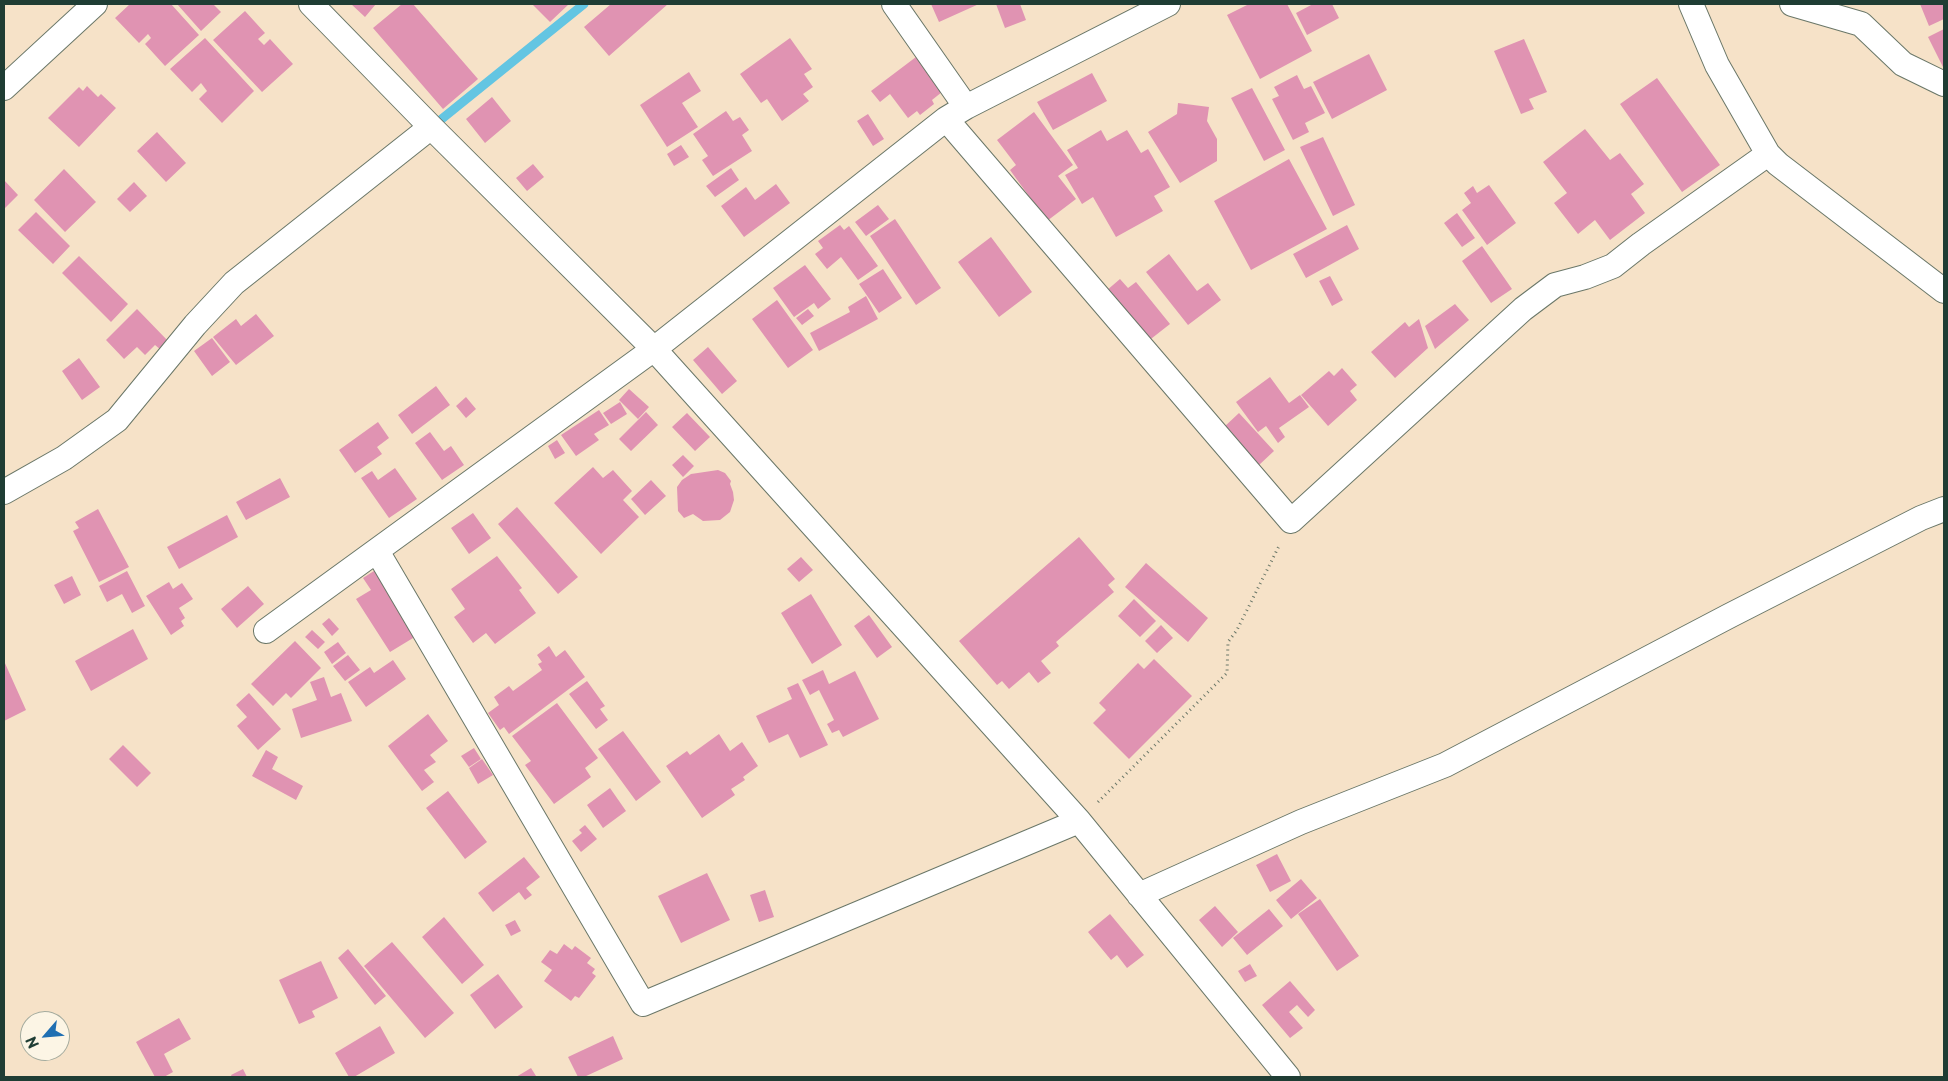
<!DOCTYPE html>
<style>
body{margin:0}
#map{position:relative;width:1948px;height:1081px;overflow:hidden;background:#f6e2c8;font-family:"Playpen Sans",sans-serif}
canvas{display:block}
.frame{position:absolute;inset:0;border:5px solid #1f3d34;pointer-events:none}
.north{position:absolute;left:20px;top:1011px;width:50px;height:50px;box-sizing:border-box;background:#fcf5e5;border:1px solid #a4ab9e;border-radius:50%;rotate:243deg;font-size:14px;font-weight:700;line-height:20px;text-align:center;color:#1f3d34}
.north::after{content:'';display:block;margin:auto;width:18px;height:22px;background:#1f6fb2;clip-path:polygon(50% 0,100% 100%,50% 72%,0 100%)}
</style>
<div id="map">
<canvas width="1948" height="1081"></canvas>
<div class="frame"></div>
<div class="north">N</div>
</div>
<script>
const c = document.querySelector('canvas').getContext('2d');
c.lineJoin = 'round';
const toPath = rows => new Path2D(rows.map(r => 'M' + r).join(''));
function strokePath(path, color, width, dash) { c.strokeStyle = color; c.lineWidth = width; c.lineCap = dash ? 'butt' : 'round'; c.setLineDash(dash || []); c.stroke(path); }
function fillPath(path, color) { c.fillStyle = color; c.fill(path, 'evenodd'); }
const stream = toPath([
 [433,126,584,4]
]);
const building = toPath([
 [130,4,171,4,199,35,165,66,145,44,151,38,148,34,139,43,115,18],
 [177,4,213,4,221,12,201,31],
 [351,4,376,4,365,17],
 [402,4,413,4,478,79,443,109,373,28],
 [532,4,569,4,550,22],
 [611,4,668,4,609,56,584,27],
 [931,4,979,4,939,22],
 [996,4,1020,4,1026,20,1005,28],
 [1249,4,1277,4,1278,5,1287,4,1312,51,1260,79,1227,15],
 [1313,4,1332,4,1339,18,1307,35,1296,13],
 [1920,4,1944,4,1944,19,1929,26],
 [245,11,265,33,258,39,264,45,270,39,293,64,262,92,213,40],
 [1944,29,1944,69,1928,37],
 [205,38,254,91,222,123,199,99,207,91,201,83,192,92,170,69],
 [790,38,812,69,804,74,813,87,803,94,809,101,782,121,767,99,761,103,740,74],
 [1524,39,1547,92,1529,99,1534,109,1521,114,1494,51],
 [1369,54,1387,90,1332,119,1313,82],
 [916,57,942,92,932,100,934,104,920,115,917,111,908,118,890,94,880,102,871,91],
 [689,72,701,91,682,103,698,127,667,147,640,105],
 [1092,73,1107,101,1053,130,1037,102],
 [1297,75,1304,89,1311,86,1325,113,1305,123,1309,132,1293,140,1272,99,1279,96,1274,87],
 [1657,78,1720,165,1682,192,1620,104],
 [87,86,98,97,101,94,116,108,79,147,48,118,79,87,83,91],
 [1252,88,1285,150,1264,161,1231,98],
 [492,97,511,121,485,143,466,119],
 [1178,103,1209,107,1207,121,1217,139,1217,161,1180,183,1148,132,1177,114],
 [726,111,733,121,740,117,749,130,742,135,752,151,713,176,702,160,708,156,693,134],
 [1034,112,1073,165,1058,176,1076,199,1047,221,1010,170,1016,165,997,140],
 [868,114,884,139,873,146,857,121],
 [1585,129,1610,160,1620,153,1644,184,1631,194,1645,213,1610,240,1595,220,1578,234,1554,203,1567,193,1543,162],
 [1101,130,1107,141,1127,130,1141,153,1148,149,1170,187,1154,196,1163,211,1116,237,1093,197,1082,204,1065,175,1078,168,1067,150],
 [157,132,186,163,166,182,137,151],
 [1323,137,1355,205,1333,216,1300,147],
 [681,145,689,157,674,166,667,154],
 [1289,159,1327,229,1251,270,1214,201],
 [533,164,544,177,527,191,516,178],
 [731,168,739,180,715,197,706,186],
 [64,169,96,202,65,232,34,200],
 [4,180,18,195,4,209],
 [134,182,147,196,130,212,117,199],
 [776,184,790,203,744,237,721,206,746,187,755,200],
 [1489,185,1516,223,1487,245,1462,210,1471,203,1464,193,1473,186,1477,193],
 [878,205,889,219,866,236,855,222],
 [36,212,70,246,53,264,18,230],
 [1457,213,1475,238,1462,247,1444,223],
 [895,219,941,288,916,305,870,236],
 [840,225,844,230,849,226,878,266,858,280,841,257,827,269,815,254,823,248,818,241],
 [1347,225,1359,249,1306,278,1293,254],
 [991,237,1032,292,999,317,958,262],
 [1482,246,1512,289,1491,303,1462,261],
 [1169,254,1197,291,1208,283,1221,300,1188,325,1146,272],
 [79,256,128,304,111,322,62,273],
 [805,265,831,299,818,309,814,303,794,317,773,288],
 [883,269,902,298,879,313,859,284],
 [1330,276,1343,300,1332,306,1319,281],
 [1120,279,1128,288,1136,282,1170,324,1147,342,1106,291],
 [866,296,878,319,819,351,810,333,850,312,848,307],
 [777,300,813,350,788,368,752,319],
 [1455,304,1469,320,1435,349,1425,326],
 [137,309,169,342,161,350,155,345,145,355,137,347,124,359,106,340],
 [808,309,814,316,802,325,796,318],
 [256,314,274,336,236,365,213,337,236,319,241,326],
 [1419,319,1428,348,1395,378,1371,352,1405,322,1409,327],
 [212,338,230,362,212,376,194,351],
 [708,347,737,381,722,394,693,360],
 [79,358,100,387,82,400,62,371],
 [1342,368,1357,385,1350,391,1357,400,1328,426,1301,395,1329,371,1334,376],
 [1270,377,1289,403,1300,395,1309,407,1279,428,1285,437,1278,443,1266,426,1258,432,1236,402],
 [436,386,450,405,412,434,398,415],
 [629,389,649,407,638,419,619,400],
 [466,397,476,409,466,418,456,406],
 [620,402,627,414,611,424,603,413],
 [599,410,609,425,594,434,599,440,576,456,561,435],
 [646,412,658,425,631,451,619,439],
 [687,413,710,437,695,451,672,427],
 [1239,413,1274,451,1259,465,1223,428],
 [378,422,389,438,377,447,382,454,355,473,339,450],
 [430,432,444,451,451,446,464,465,442,480,415,443],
 [557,440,565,453,555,459,548,446],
 [683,455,694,466,683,477,672,465],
 [593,467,603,478,613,470,632,491,623,500,639,517,601,554,554,503],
 [395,468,417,499,389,518,361,478,372,471,378,480],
 [718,470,725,473,731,481,730,484,733,492,734,500,730,512,720,520,703,521,693,514,684,518,678,511,677,487,682,480,691,474],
 [280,478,290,497,246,520,236,502],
 [651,480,666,496,645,515,631,499],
 [517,507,578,577,558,594,498,524],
 [98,509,129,567,99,582,73,531,79,528,75,522],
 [473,513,491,538,469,554,451,528],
 [227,515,238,537,179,569,167,547],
 [1079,537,1115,579,1108,585,1114,592,1056,642,1059,646,1041,661,1051,673,1038,683,1029,672,1009,689,1002,681,997,685,959,641],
 [497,556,522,588,519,590,536,613,495,644,486,633,473,643,454,617,465,609,451,589],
 [801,557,813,570,799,582,787,569],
 [1146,563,1208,618,1188,642,1125,587],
 [377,569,418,635,390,652,356,599,371,590,363,578],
 [127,571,145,606,132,613,122,594,107,602,99,586],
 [72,576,81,595,64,604,54,585],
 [169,582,173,589,182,583,193,599,179,608,185,618,181,621,184,626,171,635,146,596],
 [248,586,264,604,237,628,221,609],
 [811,594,842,645,812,664,781,613],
 [1134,599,1156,621,1140,637,1118,616],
 [869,615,892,647,877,658,854,626],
 [329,618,339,629,332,636,322,624],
 [1161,625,1173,638,1157,653,1145,641],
 [133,629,148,659,91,691,75,661],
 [312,630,325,642,318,649,305,637],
 [295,641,321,668,291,698,286,693,273,706,251,684],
 [338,642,346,653,332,664,324,652],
 [549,646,556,657,565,650,585,677,509,734,504,727,500,730,488,713,499,705,494,697,509,686,513,691,542,670,538,664,542,662,537,655],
 [348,655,360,670,345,681,333,666],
 [1154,659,1192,696,1129,759,1093,723,1106,710,1099,703,1138,663,1144,669],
 [393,660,406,679,366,707,348,682,370,667,374,673],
 [4,661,26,710,4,721],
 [823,670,829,684,855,671,879,719,843,737,839,730,832,733,827,724,834,720,819,690,810,695,802,680],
 [324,677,331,697,341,693,352,721,301,738,292,709,317,700,310,682],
 [587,681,605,706,600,709,608,720,596,729,569,694],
 [798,683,828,745,800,758,788,734,769,743,756,716,792,699,787,688],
 [249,693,281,729,258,750,237,726,247,717,236,705],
 [557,703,598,758,585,768,591,777,554,804,525,765,531,761,512,736],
 [428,714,448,741,430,755,436,762,424,770,434,782,422,791,388,746],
 [623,731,661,782,636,801,598,749],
 [719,734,730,751,742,742,758,766,743,777,745,780,731,789,735,795,702,818,666,766,687,751,690,755],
 [123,745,151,773,137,787,109,759],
 [474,748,481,759,469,767,461,756],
 [266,750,278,757,272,769,303,786,296,800,252,776],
 [482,759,493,775,478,784,469,768],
 [610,788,626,811,603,828,587,805],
 [448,791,487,842,465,859,426,808],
 [585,825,597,839,581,852,572,841,582,833,579,830],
 [1277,854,1291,881,1270,892,1256,865],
 [524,857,540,877,526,888,532,895,525,900,519,892,493,912,478,893],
 [707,873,730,920,681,943,658,896],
 [1301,879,1317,898,1291,919,1276,900],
 [765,890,774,917,759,922,750,895],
 [1320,899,1359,956,1337,971,1298,914],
 [1215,906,1238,932,1222,947,1199,920],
 [1269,909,1283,926,1247,955,1233,938],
 [1110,914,1144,955,1127,968,1117,955,1111,960,1088,932],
 [444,917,484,965,462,984,422,937],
 [515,920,521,931,511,936,505,925],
 [392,942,454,1013,425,1038,364,966],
 [564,944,572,950,575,946,591,958,587,963,595,969,592,973,596,976,579,998,575,996,571,1001,544,981,552,970,541,962,550,950,557,954],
 [348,949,386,996,375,1005,338,958],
 [321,961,338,998,312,1011,315,1017,299,1024,279,980],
 [1250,964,1257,976,1245,982,1238,971],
 [498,974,523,1007,495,1029,470,995],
 [1290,981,1315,1010,1308,1017,1297,1005,1289,1012,1303,1028,1290,1038,1262,1005],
 [179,1018,191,1039,164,1054,173,1072,164,1077,155,1077,136,1042],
 [380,1026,395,1053,354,1077,349,1077,335,1053],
 [613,1036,623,1059,584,1077,578,1077,568,1057],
 [531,1068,536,1076,516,1077],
 [243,1069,247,1077,232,1077,231,1075]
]);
const path = toPath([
 [1098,802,1227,673,1228,642,1237,630,1279,546]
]);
const minor = toPath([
 [311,4,431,127,654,349,1079,821,1288,1077],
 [894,4,966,107],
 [1691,4,1717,65,1768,154,1778,164,1944,291],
 [1792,4,1861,24,1903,64,1944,84],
 [4,88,95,4],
 [946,119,1291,521,1523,309,1555,285,1585,277,1613,266,1641,244,1768,154],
 [4,492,64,458,117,420,195,325,234,283,431,127],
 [377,551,643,1004,1079,821],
 [266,631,654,349,946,119,966,107,1168,4],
 [1139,895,1301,822,1445,765,1729,616,1921,518,1944,509]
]);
strokePath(stream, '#63c5e2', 9);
fillPath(building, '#e093b2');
strokePath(minor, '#6a7768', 26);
strokePath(path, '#6a7768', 3, [1, 4]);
strokePath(minor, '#fff', 24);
</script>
